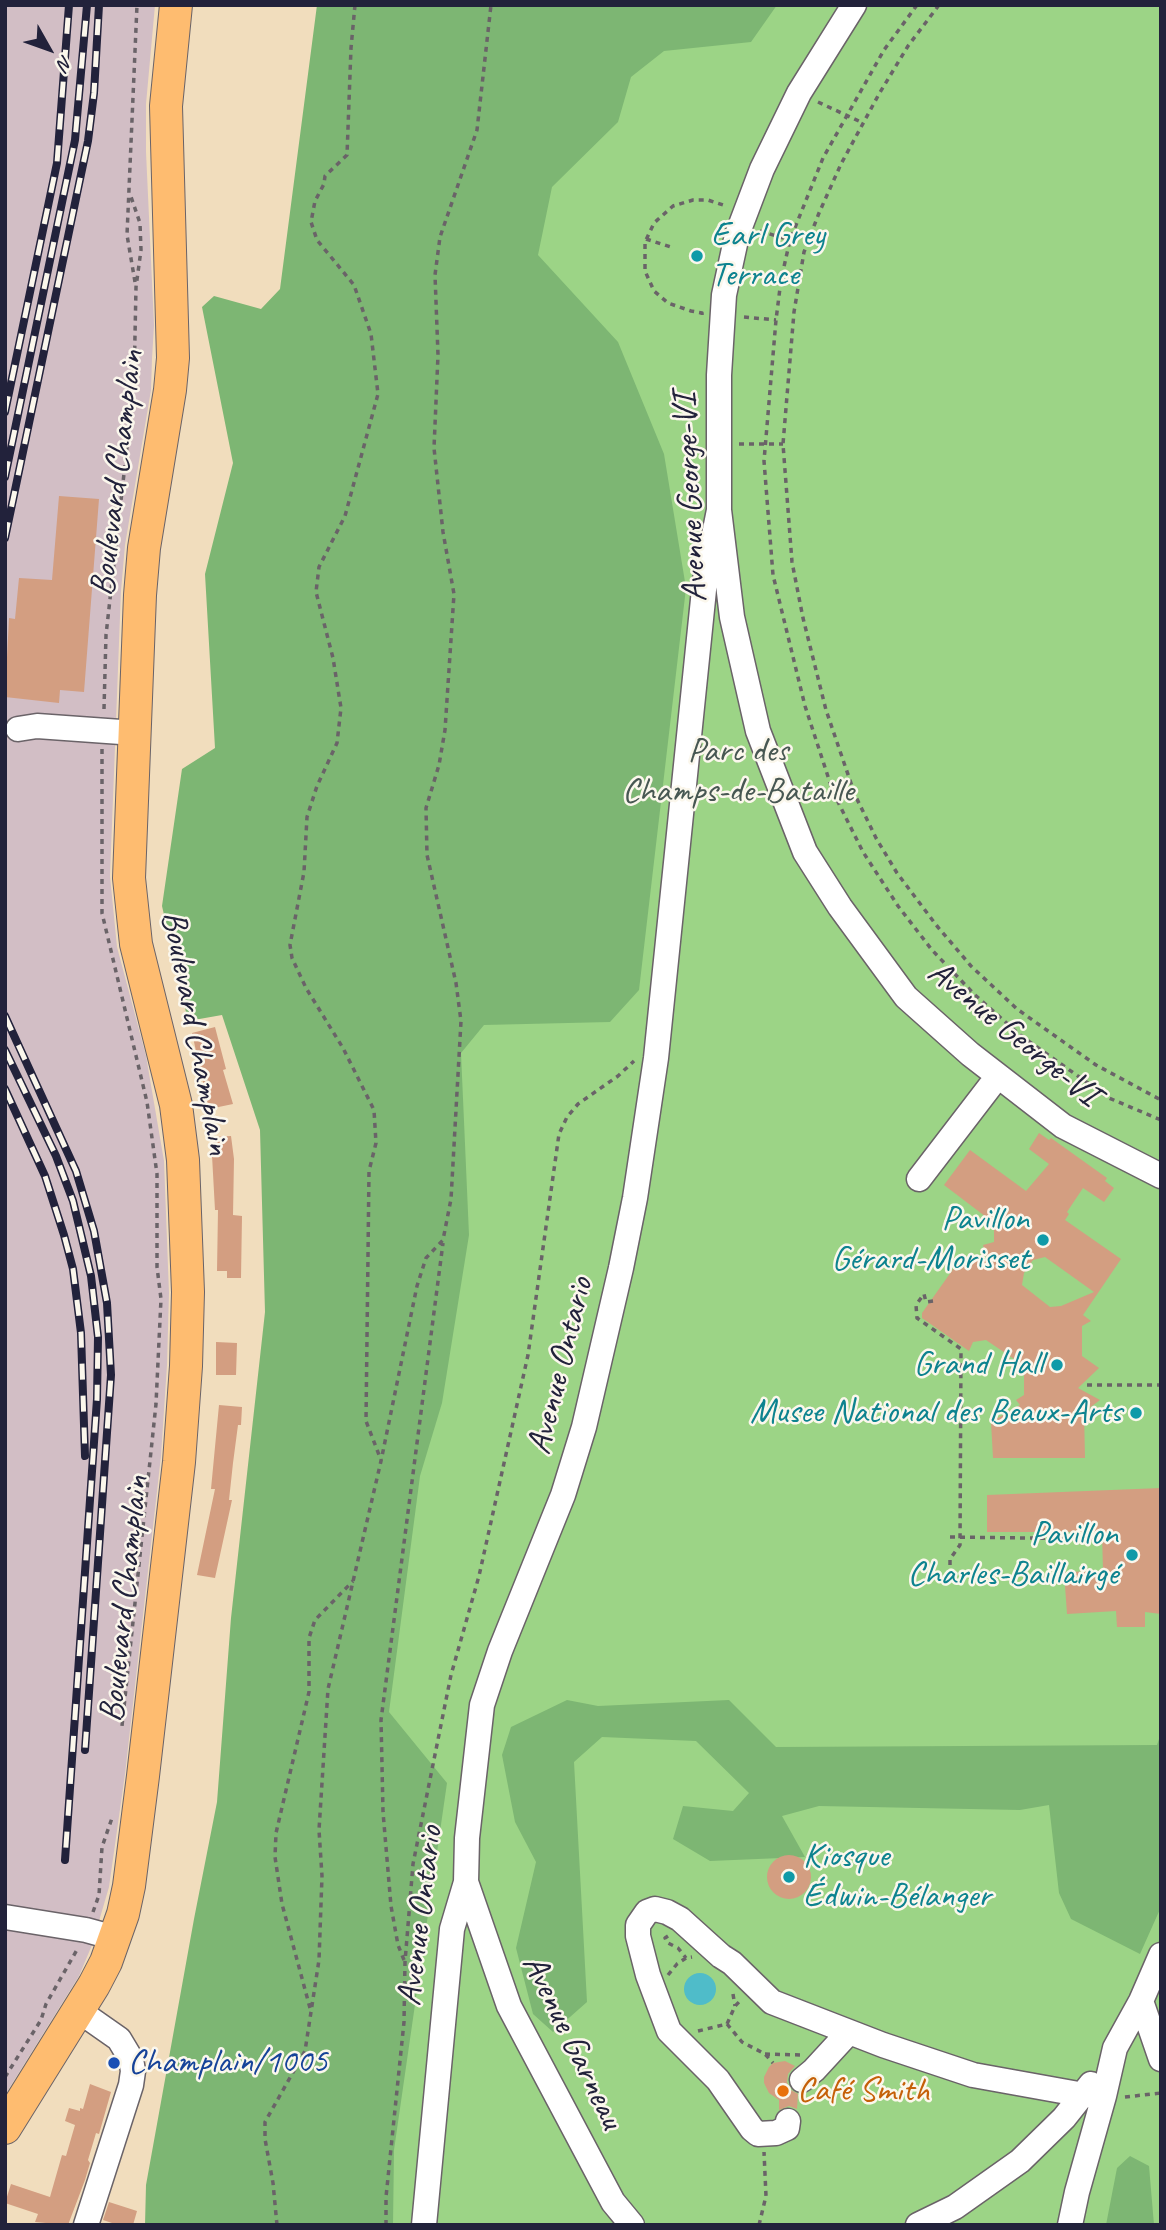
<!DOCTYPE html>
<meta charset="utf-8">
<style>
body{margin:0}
#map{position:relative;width:1166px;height:2230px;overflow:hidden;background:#f1ddbd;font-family:Caveat,sans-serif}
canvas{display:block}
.frame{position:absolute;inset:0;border:7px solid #22223b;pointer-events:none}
.north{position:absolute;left:14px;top:14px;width:70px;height:70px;-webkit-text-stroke:5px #fbf7ec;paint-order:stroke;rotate:130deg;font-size:19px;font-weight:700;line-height:28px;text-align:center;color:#22223b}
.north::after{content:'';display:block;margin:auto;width:24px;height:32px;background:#22223b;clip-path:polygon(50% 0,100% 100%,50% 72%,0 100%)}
</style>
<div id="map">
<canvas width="1166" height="2230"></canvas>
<div class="frame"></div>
<div class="north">N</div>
</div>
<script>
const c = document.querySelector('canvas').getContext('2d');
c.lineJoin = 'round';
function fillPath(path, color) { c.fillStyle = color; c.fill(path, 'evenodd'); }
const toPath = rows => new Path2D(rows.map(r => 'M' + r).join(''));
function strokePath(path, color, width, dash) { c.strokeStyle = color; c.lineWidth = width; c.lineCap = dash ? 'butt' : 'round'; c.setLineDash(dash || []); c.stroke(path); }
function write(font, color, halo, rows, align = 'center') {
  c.font = font + ' Caveat,sans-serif'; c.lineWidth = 5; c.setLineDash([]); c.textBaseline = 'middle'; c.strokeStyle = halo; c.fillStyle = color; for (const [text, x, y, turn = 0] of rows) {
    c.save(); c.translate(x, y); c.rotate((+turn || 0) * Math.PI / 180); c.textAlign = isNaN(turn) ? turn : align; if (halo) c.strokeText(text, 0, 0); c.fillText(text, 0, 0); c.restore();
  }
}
const industrial = toPath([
 [5,5,155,5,146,104,146,152,154,325,152,359,151,390,125,545,121,591,110,876,117,947,146,1056,164,1161,169,1293,167,1365,161,1456,125,1774,109,1887,92,1945,79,1976,5,2095]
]);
const green = toPath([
 [434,5,1161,5,1161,2225,289,2225]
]);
const forest = toPath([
 [317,5,777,5,751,42,664,51,631,77,618,122,552,187,538,255,618,342,664,454,686,588,639,990,610,1022,484,1025,461,1053,469,1235,442,1403,420,1476,389,1712,447,1783,394,2150,393,2225,145,2225,146,2185,194,1919,217,1802,231,1618,265,1312,260,1130,222,1015,188,1021,162,906,182,769,215,748,205,574,233,463,202,307,214,296,261,309,280,289],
 [567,1700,598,1706,729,1700,776,1747,1157,1745,1161,1733,1161,1907,1140,1954,1071,1919,1059,1893,1049,1805,1020,1810,819,1806,782,1816,805,1857,710,1861,673,1839,683,1806,733,1811,749,1793,696,1741,602,1737,574,1762,587,2002,553,2032,533,2014,516,1948,536,1862,515,1822,502,1755,511,1727],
 [1130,2156,1149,2166,1154,2225,1106,2225,1117,2168]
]);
const water = toPath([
 '684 1989a16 16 0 1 1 32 0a16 16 0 1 1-32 0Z'
]);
const building = toPath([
 [59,496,99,499,84,692,60,690,59,703,5,697,9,618,15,619,19,578,52,580],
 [215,1027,226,1069,223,1070,233,1104,209,1109,192,1033],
 [1039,1133,1049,1140,1051,1138,1107,1178,1105,1181,1114,1188,1104,1202,1083,1188,1067,1212,1069,1214,1065,1220,1121,1259,1083,1315,1091,1321,1082,1326,1082,1356,1099,1368,1078,1388,1100,1400,1084,1412,1085,1458,993,1458,991,1422,1020,1405,1016,1400,1024,1395,1024,1375,1014,1370,1020,1363,986,1340,973,1342,969,1351,922,1318,922,1313,961,1258,987,1260,983,1245,994,1242,994,1223,944,1185,970,1150,1026,1191,1049,1164,1029,1149],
 [1045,1257,1094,1292,1061,1306,1050,1307,1022,1285,1024,1273,1033,1260],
 [231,1136,234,1159,233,1215,242,1216,241,1278,227,1278,227,1271,217,1271,218,1210,215,1210,211,1137],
 [216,1342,237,1343,236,1375,216,1375],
 [219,1405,242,1407,241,1425,238,1425,233,1463,229,1500,232,1500,215,1578,197,1575,215,1489,211,1489],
 [1161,1488,1161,1614,1145,1612,1145,1627,1117,1627,1116,1611,1067,1614,1064,1572,1103,1571,1102,1532,987,1532,987,1495],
 '767 1877a22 22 0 1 1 44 0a22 22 0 1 1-44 0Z',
 [785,2061,795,2066,788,2074,787,2082,791,2090,798,2094,797,2109,789,2106,779,2110,779,2100,769,2093,764,2083,764,2077,769,2067,773,2063],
 [90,2084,111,2092,99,2134,96,2133,88,2160,90,2163,85,2180,68,2225,35,2222,38,2214,5,2203,11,2184,50,2197,62,2155,66,2156,75,2125,65,2121,69,2108,80,2111,80,2108,83,2109],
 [109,2202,137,2211,133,2225,118,2225,103,2220]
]);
const path = toPath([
 [355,5,351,48,347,155,325,176,324,184,315,201,311,222,317,240,354,285,371,334,378,394,345,516,319,567,316,592,333,658,341,708,337,743,317,786,307,817,304,872,290,945,292,958,306,988,343,1048,374,1110,376,1143,369,1171,366,1421,381,1460],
 [917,5,884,50,823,158,790,240,781,280,776,320,764,461,773,575,805,706,833,792,863,852,898,906,932,950,974,994,1020,1035,1109,1098,1161,1120],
 [939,5,908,46,879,94,841,164,819,213,804,252,794,312,783,444,792,562,803,618,826,710,855,795,876,838,897,873,937,926,971,966,1017,1009,1096,1065,1161,1100],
 [818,102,863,123],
 [760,231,790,240],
 [646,239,674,248],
 [135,282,127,235,137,5],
 [702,315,702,313,691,311,668,303,654,291,645,271,645,242,654,223,673,206,693,200,708,200,726,206],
 [744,317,776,320],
 [739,444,783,444],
 [104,709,106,635,134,384,136,287,141,250,140,223,130,194],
 [102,749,102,913,147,1102,157,1174,157,1267,161,1299,156,1404,122,1726],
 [933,1301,926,1302,924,1294,916,1305,917,1318,961,1349,960,1545,950,1559,950,1566],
 [1087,1385,1161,1385],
 [950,1537,1102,1539],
 [93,1912,99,1895,102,1847,112,1818],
 [668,1936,665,1938,668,1943,678,1948,686,1958],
 [404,1960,398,1945,391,1906,383,1812,381,1720,443,1243],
 [668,1975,677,1964,686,1958,692,1957],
 [733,1994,735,2006],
 [310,2008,282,1904,275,1857,276,1833,309,1692,309,1638,315,1620,353,1581],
 [727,2024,742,2042,765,2054,773,2063],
 [698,2031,727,2024,735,2006,741,2000],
 [765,2054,802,2055],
 [5,2077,41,2020,46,2004,78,1948],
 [1125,2097,1161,2093],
 [277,2225,273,2183,265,2139,265,2122,305,2051,319,1960,322,1876,319,1830,328,1689,381,1461,417,1286,426,1258,443,1240,451,1199,461,1021,456,983,427,855,426,808,439,765,445,730,454,594,443,532,434,448,438,355,435,275,440,237,477,130,491,5],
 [386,2225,386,2197,404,2022,405,1962,413,1864,451,1675,479,1576,528,1355,559,1134,567,1117,578,1104,618,1076,634,1061],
 [759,2225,766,2196,764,2152]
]);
const minor = toPath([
 [854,5,799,93,762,169,737,235,724,295,719,375,719,510,732,617,758,731,805,852,840,907,906,997,970,1054,1063,1126,1161,1176],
 [18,729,37,726,135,733],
 [919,1179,998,1076],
 [466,1882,509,2006,613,2202,632,2225],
 [5,1917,86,1930,115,1938],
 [1141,2001,1161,2059],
 [79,2011,119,2039,131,2059,133,2071,131,2085,86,2225],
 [802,2080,814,2070,849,2032],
 [788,2121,787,2128,776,2133,758,2134,752,2129,718,2080,669,2031,648,1975,638,1936,638,1925,647,1912,655,1909,667,1912,680,1919,721,1956,732,1963,772,2002,883,2045,973,2075,1084,2095,1104,2096],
 [424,2225,452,1929,466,1882,467,1838,482,1705,500,1651,563,1495,584,1427,621,1268,635,1198,656,1058,705,580,719,510],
 [918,2225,955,2207,1020,2161,1064,2118,1091,2084],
 [1070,2225,1077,2192,1104,2096,1115,2048,1141,2001,1161,1955]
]);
const major = toPath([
 [5,2128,94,1985,106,1962,123,1914,129,1886,143,1776,179,1462,186,1366,188,1292,183,1160,176,1105,136,944,129,878,140,595,144,548,170,390,173,358,166,106,176,5]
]);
const rail = toPath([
 [5,412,57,163,69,5],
 [5,477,75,140,87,5],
 [5,538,88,141,94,93,99,5],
 [5,1016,76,1171,94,1231,107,1303,111,1375,85,1750],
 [5,1050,56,1156,73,1201,91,1276,98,1337,97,1399,65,1860],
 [5,1089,45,1176,64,1235,73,1269,81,1333,85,1456]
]);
const markers = [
 [697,256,7,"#0f9aa8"],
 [1043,1240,7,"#0f9aa8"],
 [1057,1365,7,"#0f9aa8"],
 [1136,1413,7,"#0f9aa8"],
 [1132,1555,7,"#0f9aa8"],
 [789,1877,7,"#0f9aa8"],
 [114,2063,7,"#1a4fb4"],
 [783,2091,7,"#e8710a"]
];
const cultureNames = [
 ["Earl Grey",711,236,"left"],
 ["Terrace",711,276,"left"],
 ["Pavillon",1029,1220],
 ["Gérard-Morisset",1029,1260],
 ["Grand Hall",1043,1365],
 ["Musee National des Beaux-Arts",1122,1413],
 ["Pavillon",1118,1535],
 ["Charles-Baillairgé",1118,1575],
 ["Kiosque",803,1857,"left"],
 ["Édwin-Bélanger",803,1897,"left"]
];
const streetNames = [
 ["Boulevard Champlain",118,473,-83],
 ["Avenue George-VI",691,498,-93],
 ["Boulevard Champlain",195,1033,79],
 ["Avenue George-VI",1013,1034,39],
 ["Avenue Ontario",561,1366,-76],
 ["Boulevard Champlain",125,1599,-84],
 ["Avenue Ontario",421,1916,-83],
 ["Avenue Garneau",572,2042,64]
];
const parkNames = [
 ["Parc des",738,752],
 ["Champs-de-Bataille",738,792]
];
const transitNames = [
 ["Champlain/1005",128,2063]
];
const foodNames = [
 ["Café Smith",797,2091]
];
fillPath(industrial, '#d2bec5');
fillPath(green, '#9cd486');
fillPath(forest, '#7db673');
fillPath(water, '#4fbcc9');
fillPath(building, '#d39e81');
strokePath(minor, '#6a6368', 27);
strokePath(major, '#6a6368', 34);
strokePath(path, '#6a6368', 3.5, [5, 5]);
strokePath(minor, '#fff', 24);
strokePath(major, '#febc70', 32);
strokePath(rail, '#22223b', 8);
strokePath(rail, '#fbf7ec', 5, [16]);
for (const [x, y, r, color] of markers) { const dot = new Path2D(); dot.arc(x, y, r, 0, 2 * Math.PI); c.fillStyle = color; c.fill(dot); strokePath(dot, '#fbf7ec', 2.5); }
write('35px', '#0d838f', '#fbf7ec', cultureNames, 'right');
write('35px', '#22223b', '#fbf7ec', streetNames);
write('35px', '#475752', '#fbf7ec', parkNames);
write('35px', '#164399', '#fbf7ec', transitNames, 'left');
write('35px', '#c56008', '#fbf7ec', foodNames, 'left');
</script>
